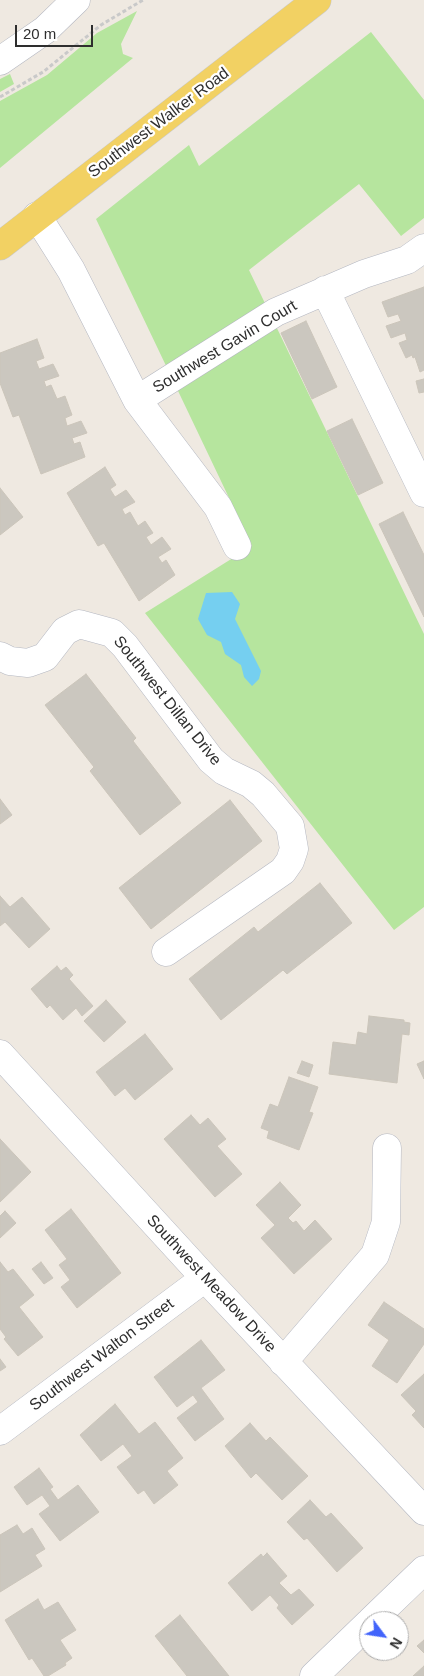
<!DOCTYPE html>
<style>
body{margin:0}
#map{position:relative;width:424px;height:1676px;overflow:hidden;background:#efe9e1;font-family:Arial,sans-serif}
canvas{display:block}
.north{position:absolute;left:359px;top:1611px;width:50px;height:50px;box-sizing:border-box;background:#fff;border:1px solid #ababab;border-radius:50%;rotate:121deg;font-size:14px;font-weight:700;line-height:20px;text-align:center;color:#2e2e2e}
.north::after{content:'';display:block;margin:auto;width:18px;height:22px;background:#4264fb;clip-path:polygon(50% 0,100% 100%,50% 72%,0 100%)}
.scale{position:absolute;left:15px;top:25px;width:78px;height:22px;box-sizing:border-box;border:2px solid #2e2e2e;border-top:0;padding-left:6px;font-size:15px;line-height:18px;white-space:nowrap;color:#2e2e2e;-webkit-text-stroke:4px #fff;paint-order:stroke}
</style>
<div id="map">
<canvas width="424" height="1676"></canvas>
<div class="north">N</div>
<div class="scale">20 m</div>
</div>
<script>
const c = document.querySelector('canvas').getContext('2d');
c.lineJoin = 'round';
function fillPath(path, color) { c.fillStyle = color; c.fill(path, 'evenodd'); }
const toPath = rows => new Path2D(rows.map(r => 'M' + r).join(''));
function strokePath(path, color, width, dash) { c.strokeStyle = color; c.lineWidth = width; c.lineCap = dash ? 'butt' : 'round'; c.setLineDash(dash || []); c.stroke(path); }
function write(font, color, halo, rows, align = 'center') {
  c.font = font + ' Arial,sans-serif'; c.lineWidth = 4.5; c.setLineDash([]); c.textBaseline = 'middle'; c.strokeStyle = halo; c.fillStyle = color; for (const [text, x, y, turn = 0] of rows) {
    c.save(); c.translate(x, y); c.rotate((+turn || 0) * Math.PI / 180); c.textAlign = isNaN(turn) ? turn : align; if (halo) c.strokeText(text, 0, 0); c.fillText(text, 0, 0); c.restore();
  }
}
const green = toPath([
 [137,11,121,44,123,54,133,58,0,168,0,101,47,75,97,33],
 [371,32,424,100,424,218,401,236,359,184,249,270,424,634,424,907,394,930,145,613,252,546,96,219,189,145,199,166],
 [10,74,14,84,0,92,0,79]
]);
const water = toPath([
 [232,592,240,604,235,619,261,671,259,679,252,686,244,677,241,665,225,654,221,642,207,635,198,619,206,593]
]);
const building = toPath([
 [424,287,424,370,420,372,415,357,413,358,412,355,406,358,399,343,407,340,405,333,391,338,386,326,401,321,398,314,388,317,382,302,424,287],
 [306,321,337,387,312,399,281,333,306,321],
 [37,339,44,358,36,361,39,369,53,364,59,376,44,381,46,387,51,385,57,399,65,396,72,415,65,418,67,426,81,421,87,433,72,438,74,444,80,442,85,457,41,474,19,415,13,417,0,383,0,353,37,339],
 [424,379,424,392,419,393,416,381,424,379],
 [352,419,383,483,358,495,327,431,352,419],
 [105,467,116,485,110,489,115,497,126,490,135,502,122,509,125,515,130,512,138,526,145,521,153,533,146,537,151,545,162,537,171,549,158,557,162,563,166,560,175,575,139,601,104,543,98,546,67,493,105,467],
 [0,488,23,517,0,535,0,488],
 [403,512,424,555,424,617,379,524,403,512],
 [86,674,136,738,133,741,181,803,140,835,90,771,94,767,45,705,86,674],
 [0,799,12,815,0,824,0,799],
 [230,800,262,841,151,929,119,888,230,800],
 [320,883,352,923,287,974,283,970,221,1020,189,979,254,927,258,932,320,883],
 [0,896,10,907,22,897,50,929,29,948,5,922,0,926,0,896],
 [57,966,61,971,66,967,73,975,69,979,93,1006,82,1016,76,1008,63,1020,50,1005,47,1008,31,989,57,966],
 [106,1000,126,1022,104,1042,84,1021,106,1000],
 [369,1016,404,1020,404,1022,410,1023,409,1035,402,1034,397,1083,329,1074,333,1042,356,1045,358,1032,367,1034,369,1016],
 [145,1034,173,1069,135,1100,125,1088,115,1096,96,1072,145,1034],
 [302,1061,313,1065,309,1077,297,1073,302,1061],
 [424,1061,424,1079,417,1064,424,1061],
 [289,1077,318,1087,309,1112,313,1113,299,1150,267,1138,269,1131,261,1128,270,1104,278,1107,289,1077],
 [191,1115,200,1125,208,1118,226,1139,217,1146,242,1174,215,1197,164,1139,191,1115],
 [0,1139,31,1172,0,1202,0,1139],
 [280,1182,301,1205,288,1218,293,1223,296,1221,304,1231,315,1220,332,1239,294,1274,261,1238,275,1225,256,1205,280,1182],
 [71,1209,121,1273,77,1308,61,1287,70,1280,59,1265,67,1259,45,1230,71,1209],
 [5,1211,16,1223,0,1238,0,1216,5,1211],
 [0,1262,8,1272,13,1269,34,1295,19,1307,43,1337,18,1356,4,1339,6,1337,0,1329,0,1262],
 [41,1262,53,1278,44,1284,32,1269,41,1262],
 [384,1302,424,1329,424,1344,397,1383,372,1366,389,1340,368,1325,384,1302],
 [201,1340,225,1370,201,1388,224,1419,195,1441,177,1418,198,1402,193,1395,177,1407,154,1377,201,1340],
 [0,1359,6,1367,0,1371,0,1359],
 [424,1374,424,1428,412,1415,416,1411,401,1395,424,1374],
 [115,1404,139,1434,155,1422,183,1458,167,1471,178,1485,154,1504,144,1490,138,1494,117,1467,132,1456,123,1444,101,1461,80,1435,115,1404],
 [250,1423,266,1441,270,1437,308,1476,282,1500,256,1473,251,1478,225,1446,250,1423],
 [39,1468,53,1487,50,1489,58,1500,78,1485,99,1512,60,1541,39,1514,50,1506,42,1495,27,1505,14,1487,39,1468],
 [310,1500,326,1517,331,1513,363,1548,337,1572,307,1538,304,1540,287,1522,310,1500],
 [17,1525,23,1534,32,1528,45,1549,35,1555,42,1566,0,1592,0,1535,17,1525],
 [267,1553,287,1576,279,1583,291,1595,299,1589,314,1605,292,1625,277,1608,279,1605,270,1595,252,1611,228,1583,261,1554,263,1557,267,1553],
 [38,1599,44,1610,58,1602,76,1630,60,1640,72,1658,65,1663,66,1665,48,1676,44,1676,32,1658,29,1660,5,1620,38,1599],
 [180,1615,229,1676,187,1676,155,1636,180,1615],
 [424,1640,424,1653,417,1646,424,1640],
 [424,1666,424,1676,413,1676,424,1666]
]);
const path = toPath([
 [0,97,43,72,101,25,143,0]
]);
const minor = toPath([
 [0,61,45,30,76,0],
 [37,216,71,270,137,400,218,507,237,546],
 [325,290,424,493],
 [137,400,276,312,364,274,407,260,424,248],
 [0,656,10,661,28,663,45,657,65,631,79,624,112,633,125,646,211,760,224,771,251,784,263,794,290,826,294,849,290,861,283,871,166,952],
 [0,1054,205,1278,424,1511],
 [283,1362,375,1255,386,1222,387,1148],
 [0,1431,205,1278],
 [371,1621,424,1570],
 [314,1676,369,1623]
]);
const major = toPath([
 [0,246,317,0]
]);
const streetNames = [
 ["Southwest Walker Road",159,123,-37],
 ["Southwest Gavin Court",225,347,-31],
 ["Southwest Dillan Drive",167,701,51],
 ["Southwest Meadow Drive",211,1284,47],
 ["Southwest Walton Street",102,1355,-37]
];
fillPath(green, '#b6e59e');
fillPath(water, '#75cff0');
fillPath(building, '#cbc7bf');
strokePath(building, '#cbc5ba', 1);
strokePath(minor, '#b4b7c1', 29);
strokePath(major, '#c9c9c9', 29);
strokePath(path, '#c9c9c9', 3, [4, 2.5]);
strokePath(minor, '#fff', 28);
strokePath(major, '#f2d163', 28);
write('16px', '#2e2e2e', '#fff', streetNames);
</script>
